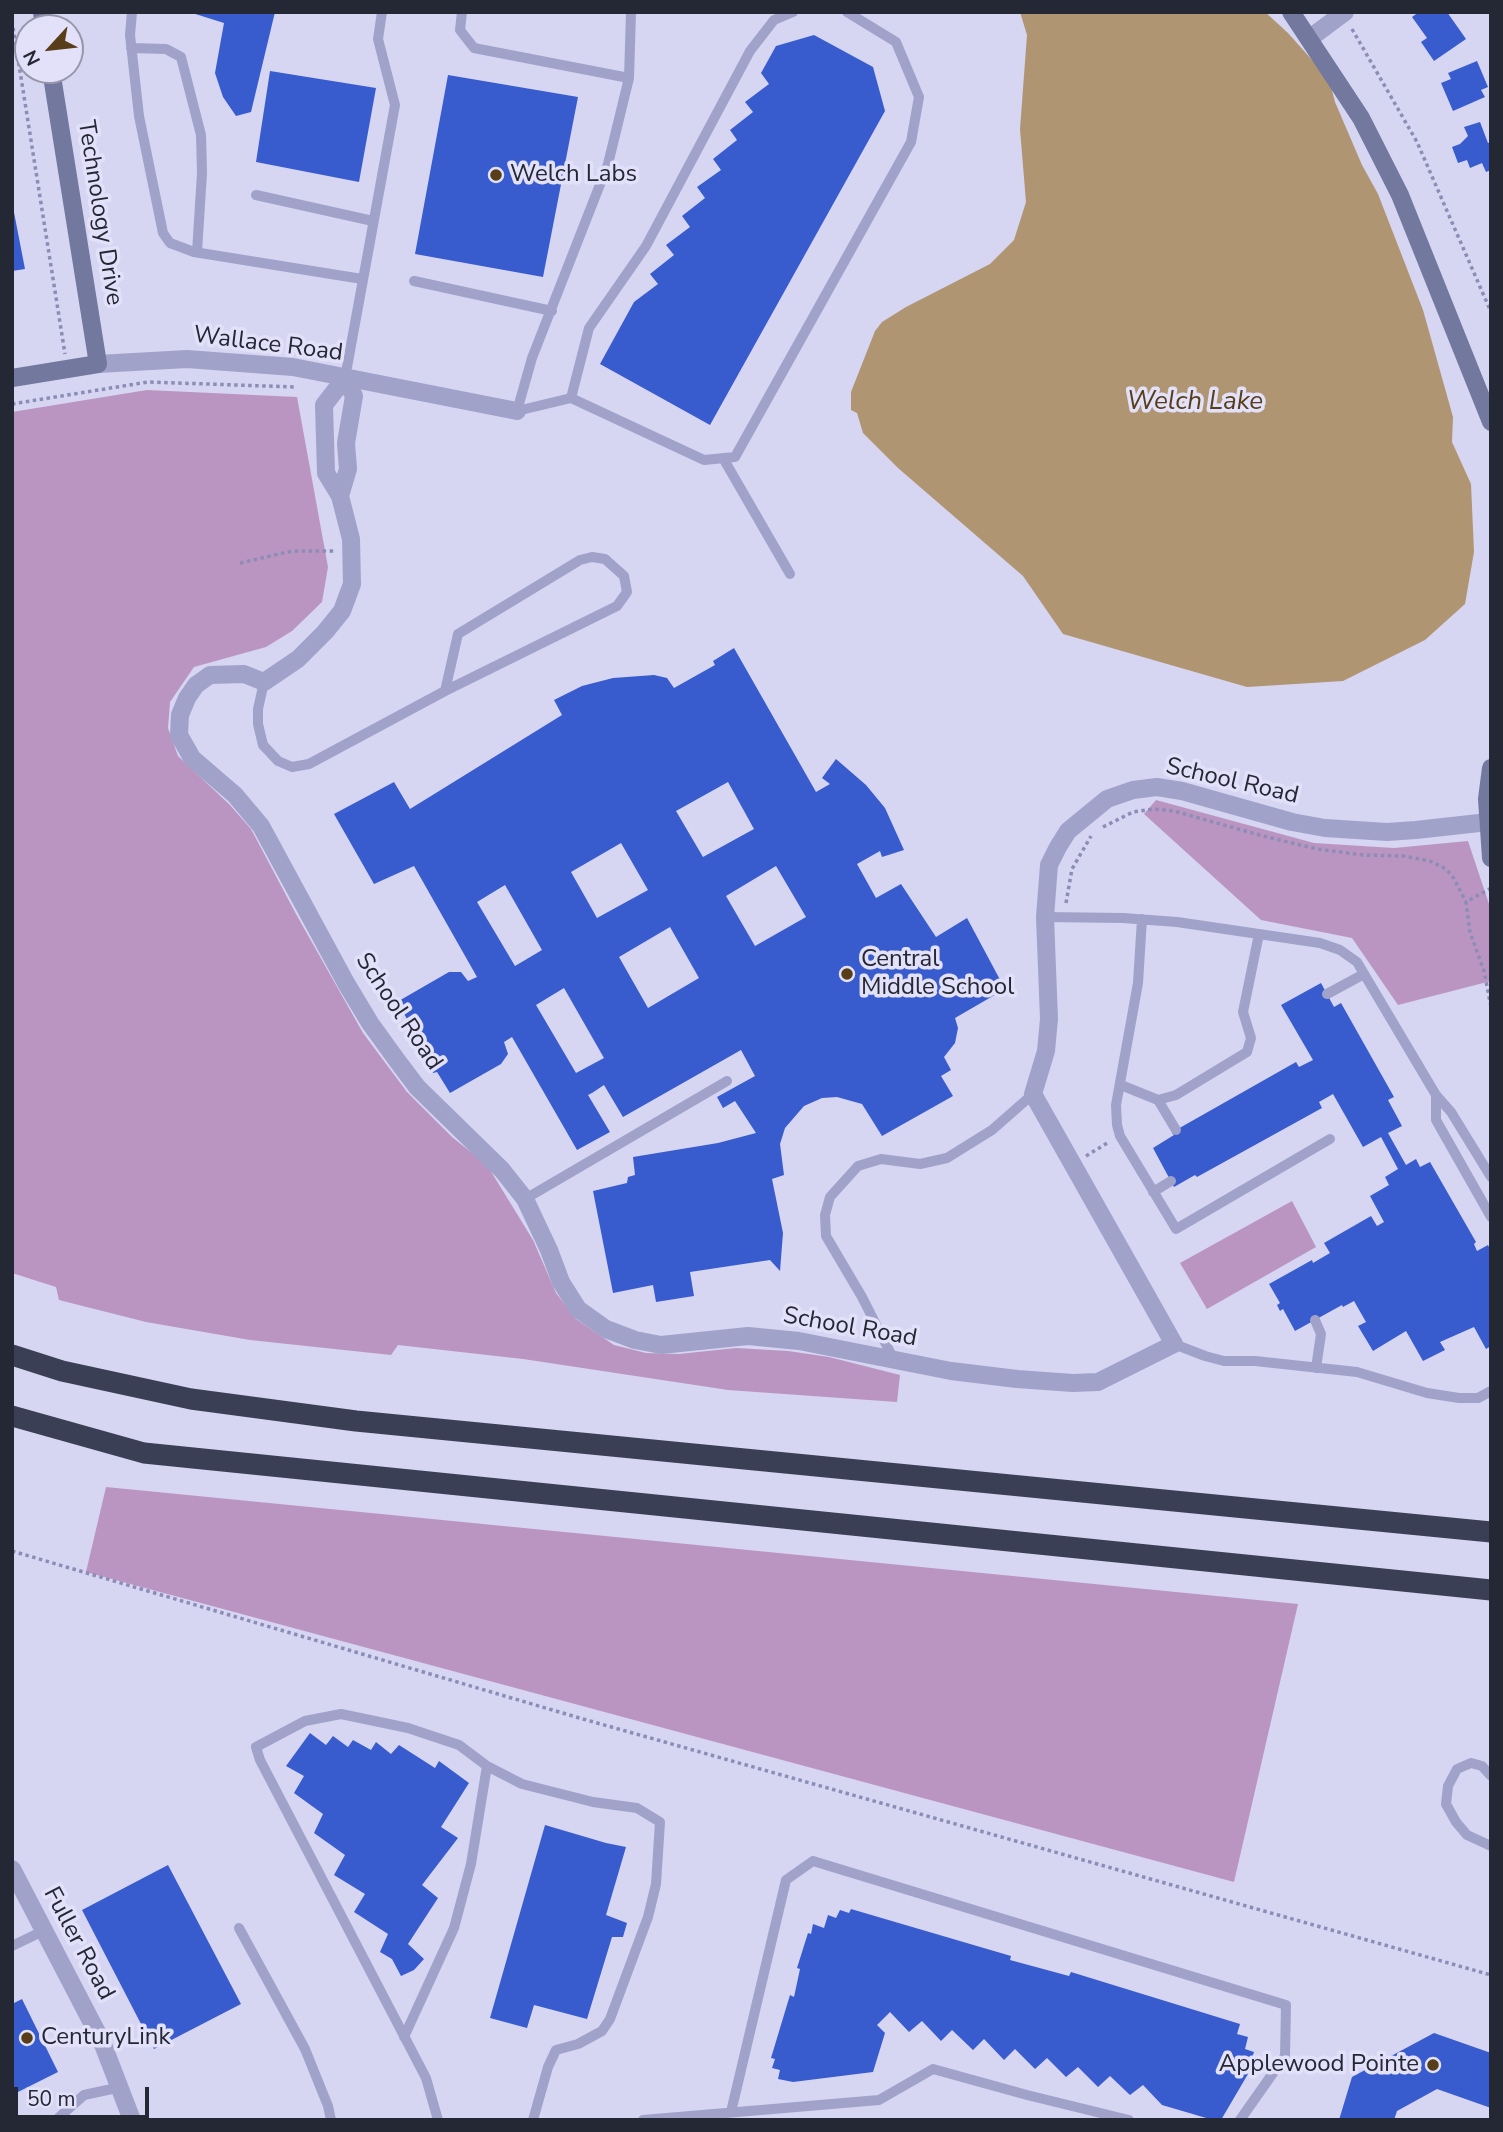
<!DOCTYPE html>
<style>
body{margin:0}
#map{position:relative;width:1503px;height:2132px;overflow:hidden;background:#d6d5f2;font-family:"Nunito Sans",sans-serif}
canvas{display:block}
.frame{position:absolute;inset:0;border:14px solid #242734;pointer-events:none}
.north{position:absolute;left:14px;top:14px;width:70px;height:70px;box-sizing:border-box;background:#e3e1fa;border:2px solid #9797ab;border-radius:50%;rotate:243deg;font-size:19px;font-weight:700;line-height:28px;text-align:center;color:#242734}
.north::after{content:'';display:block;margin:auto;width:24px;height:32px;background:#573d18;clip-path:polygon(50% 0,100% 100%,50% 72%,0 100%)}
.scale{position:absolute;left:14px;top:2087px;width:135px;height:32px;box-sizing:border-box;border:4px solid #242734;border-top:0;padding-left:9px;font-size:21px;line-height:24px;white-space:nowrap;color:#242734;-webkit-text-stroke:5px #e3e1fa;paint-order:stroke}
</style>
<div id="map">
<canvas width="1503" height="2132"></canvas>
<div class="frame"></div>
<div class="north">N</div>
<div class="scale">50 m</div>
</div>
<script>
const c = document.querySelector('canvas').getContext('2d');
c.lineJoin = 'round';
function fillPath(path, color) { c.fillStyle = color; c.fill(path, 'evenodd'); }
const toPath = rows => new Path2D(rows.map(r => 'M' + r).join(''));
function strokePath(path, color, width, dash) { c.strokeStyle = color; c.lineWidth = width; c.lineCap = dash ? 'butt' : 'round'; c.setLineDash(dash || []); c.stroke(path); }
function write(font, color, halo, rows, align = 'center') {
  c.font = font + ' "Nunito Sans",sans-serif'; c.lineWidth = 7; c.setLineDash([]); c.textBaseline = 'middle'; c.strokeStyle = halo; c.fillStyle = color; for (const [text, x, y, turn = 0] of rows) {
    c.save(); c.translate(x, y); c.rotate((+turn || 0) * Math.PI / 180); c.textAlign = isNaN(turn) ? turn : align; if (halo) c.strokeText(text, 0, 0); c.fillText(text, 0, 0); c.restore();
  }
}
const green = toPath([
 [147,390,297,397,328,567,322,602,292,631,266,647,194,667,170,702,168,728,178,756,230,805,251,829,296,914,363,1033,407,1092,452,1137,487,1165,533,1240,556,1293,576,1319,614,1345,646,1353,679,1354,736,1348,788,1351,829,1357,900,1375,897,1402,728,1390,523,1359,398,1345,391,1355,250,1340,146,1322,59,1300,56,1287,12,1273,12,412],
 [1156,800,1314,843,1394,848,1468,841,1491,910,1491,981,1398,1005,1352,938,1261,920,1144,814],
 [1292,1201,1316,1247,1207,1309,1180,1263],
 [106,1487,1298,1604,1234,1882,86,1572]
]);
const water = toPath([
 [1020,12,1265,12,1288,33,1329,79,1335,102,1362,165,1378,194,1423,310,1453,417,1452,442,1471,484,1474,552,1465,604,1425,640,1343,681,1247,687,1063,634,1023,576,898,468,863,433,857,413,851,410,851,392,875,331,882,322,906,307,990,264,1014,240,1026,202,1020,129,1027,35]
]);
const building = toPath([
 [189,12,275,12,251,112,236,116,223,97,215,73,224,23],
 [1419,12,1447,12,1466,39,1434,61,1421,42,1427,38,1412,17],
 [814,35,873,67,885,111,710,425,600,364,634,302,658,284,650,274,674,255,666,245,690,227,682,216,705,198,697,187,721,170,713,159,737,140,730,130,753,112,745,102,769,84,761,73,776,46],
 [1477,61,1488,87,1481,90,1485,97,1453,111,1441,83,1451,79,1448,73],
 [270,71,376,88,359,182,256,162],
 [448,75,578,97,543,277,415,254],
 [1480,122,1488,143,1491,142,1491,170,1486,172,1482,163,1470,168,1467,160,1458,163,1452,147,1460,144,1468,136,1464,127],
 [12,202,25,269,12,271],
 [734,648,816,792,830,784,822,778,836,759,866,785,885,808,904,850,882,857,880,851,857,864,876,898,901,884,936,937,967,918,1005,989,955,1018,958,1028,955,1043,944,1057,951,1070,941,1076,953,1096,882,1136,862,1104,837,1097,822,1098,804,1106,785,1128,780,1144,784,1175,772,1179,783,1233,780,1271,770,1260,690,1272,694,1296,656,1302,653,1285,613,1293,593,1191,627,1183,628,1177,635,1175,633,1157,718,1143,756,1133,735,1101,723,1108,717,1097,755,1076,741,1050,623,1117,604,1085,592,1093,588,1095,610,1132,577,1150,512,1037,504,1042,508,1054,501,1064,450,1093,437,1072,433,1073,406,1026,410,1024,397,1002,449,972,461,972,468,981,477,977,414,866,374,884,334,814,394,782,410,809,562,715,554,700,582,686,613,678,654,675,667,678,674,688,715,665,713,661],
 [728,782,754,829,703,857,676,811],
 [621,843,648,890,597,918,571,872],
 [776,866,806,917,755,946,726,896],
 [505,885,542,950,515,966,477,902],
 [670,927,699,978,648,1008,619,957],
 [564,988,604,1058,576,1073,536,1005],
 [1321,983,1334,1007,1341,1003,1394,1097,1388,1100,1402,1126,1388,1133,1406,1165,1416,1159,1420,1167,1430,1162,1476,1242,1474,1244,1477,1251,1488,1245,1491,1251,1491,1346,1486,1349,1474,1327,1440,1342,1445,1350,1423,1361,1406,1331,1373,1351,1358,1326,1366,1322,1354,1301,1343,1307,1342,1305,1295,1331,1283,1309,1280,1311,1277,1305,1280,1303,1269,1284,1312,1260,1313,1263,1330,1253,1324,1243,1371,1216,1377,1226,1384,1222,1370,1196,1389,1185,1385,1177,1398,1169,1381,1137,1363,1147,1333,1094,1319,1102,1322,1108,1197,1177,1195,1175,1174,1187,1153,1148,1174,1135,1172,1133,1176,1130,1296,1062,1299,1067,1313,1060,1281,1005],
 [310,1733,326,1745,333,1736,348,1747,353,1740,371,1750,376,1742,391,1754,399,1745,435,1768,439,1761,469,1783,441,1827,458,1838,422,1885,438,1898,408,1944,424,1959,414,1970,401,1976,392,1959,380,1952,388,1934,354,1912,365,1894,334,1875,345,1855,314,1833,323,1814,294,1793,304,1776,286,1766],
 [545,1825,606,1843,626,1847,606,1915,627,1923,623,1937,612,1937,587,2019,534,2005,527,2028,490,2018],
 [168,1865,241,2004,154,2049,82,1910],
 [851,1909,1011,1956,1010,1960,1069,1976,1071,1972,1240,2024,1237,2034,1248,2037,1245,2049,1254,2052,1251,2061,1255,2062,1221,2120,1213,2120,1162,2105,1143,2085,1130,2095,1110,2076,1098,2087,1078,2067,1066,2077,1047,2058,1035,2069,1015,2049,1004,2060,984,2039,973,2050,952,2030,941,2041,922,2021,909,2032,890,2012,877,2025,885,2033,873,2072,793,2082,778,2079,780,2070,772,2068,775,2059,771,2058,790,1995,794,1997,800,1969,797,1968,808,1933,811,1934,813,1924,824,1928,828,1915,836,1918,840,1910,849,1913],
 [22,1999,58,2072,12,2095,12,2004],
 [1434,2033,1491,2053,1491,2108,1437,2089,1397,2111,1394,2120,1339,2120,1352,2077]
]);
const path = toPath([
 [12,21,65,354],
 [1352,29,1417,142,1491,312],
 [12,404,148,382,295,387],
 [240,563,292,551,334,551],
 [1103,827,1133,812,1154,809,1174,811,1263,836,1317,849,1363,855,1404,856,1430,861,1446,869,1453,877,1466,902],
 [1491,888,1466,902,1470,932,1484,971,1491,1007],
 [1066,903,1072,869,1091,836],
 [1086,1156,1109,1142],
 [12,1551,583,1719,1491,1975]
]);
const lane = toPath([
 [132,12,130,35,139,116,163,233,170,243,194,252,362,279],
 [462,12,460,30,474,48,629,78],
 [631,12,629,78,608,164,532,358,517,411,571,398,704,460,735,457,911,142,919,97,896,42,847,12],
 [131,48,166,49,181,57,201,135,202,173,197,252],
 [256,195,373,221],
 [414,281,552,311],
 [345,378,395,105,378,39,382,12],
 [571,398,589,328,646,246,750,51,774,20,793,12],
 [723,458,790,574],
 [264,682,258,709,258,724,263,745,278,761,292,767,309,764,445,691,617,606,627,592,624,576,605,559,592,557,580,560,458,634,445,691],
 [1045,917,1123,918,1177,922,1320,943,1340,950,1357,962,1436,1095,1451,1112,1491,1177],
 [1142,919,1138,983,1116,1105,1117,1125,1120,1136,1176,1229,1330,1139],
 [1327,994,1364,974],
 [1121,1085,1158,1100,1176,1095,1247,1052,1251,1038,1243,1012,1259,934],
 [1436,1095,1436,1120,1491,1217],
 [1158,1100,1176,1130],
 [1153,1192,1171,1181],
 [525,1199,727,1081],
 [1315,1320,1321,1334,1316,1368],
 [1174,1344,1205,1356,1224,1361,1255,1361,1357,1372,1427,1393,1459,1398,1478,1398,1491,1391],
 [895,1362,862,1297,826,1236,825,1215,830,1197,858,1166,881,1159,920,1164,947,1158,992,1130,1033,1094],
 [1491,1776,1482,1766,1471,1763,1457,1769,1448,1786,1446,1804,1456,1822,1467,1835,1491,1846],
 [239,1928,305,2049,328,2106,331,2120],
 [12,1946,43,1931],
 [404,2037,454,1928,471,1864,487,1766],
 [731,2112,786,1880,813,1861,1286,2005,1285,2056,1240,2120],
 [56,2120,84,2095,121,2087],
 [438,2120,426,2078,260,1760,256,1747,305,1721,341,1714,408,1728,459,1745,487,1766,522,1784,593,1802,637,1808,660,1822,656,1884,648,1917,610,2019,602,2031,578,2044,556,2050,548,2067,533,2120],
 [643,2120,879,2100,933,2069,1027,2095,1129,2120]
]);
const street = toPath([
 [1310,38,1345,12],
 [98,364,187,359,293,367,517,411],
 [345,378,324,405,326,473,340,496,351,539,352,584,342,611,325,632,298,659,264,682,244,674,210,675,196,685,187,698,180,715,179,735,192,758,235,795,261,826,346,983,370,1023,396,1059,417,1087,502,1170,525,1199,549,1250,561,1282,578,1309,606,1329,635,1340,661,1345,748,1336,799,1341,951,1371,1017,1379,1073,1383,1098,1382,1174,1344,1033,1094,1046,1051,1049,1019,1045,917,1049,865,1058,847,1068,831,1107,799,1133,790,1157,787,1182,791,1292,822,1325,828,1387,832,1416,830,1488,822],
 [340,496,348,469,346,443,354,396,345,378],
 [12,1869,102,2042,132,2120]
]);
const secondary = toPath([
 [42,12,44,28],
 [1291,12,1361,118,1400,195,1491,422],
 [12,378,98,364,51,70],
 [1491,768,1487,799,1491,858]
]);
const highway = toPath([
 [12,1355,62,1371,191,1399,356,1421,1491,1532],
 [12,1416,144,1453,1491,1590]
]);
const markers = [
 [496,175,7,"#573d18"],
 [847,974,7,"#573d18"],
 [27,2038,7,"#573d18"],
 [1433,2065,7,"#573d18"]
];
const poiNames = [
 ["Welch Labs",510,175],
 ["Central",861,960],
 ["Middle School",861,988],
 ["CenturyLink",41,2038],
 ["Applewood Pointe",1419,2065,"right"]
];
const streetNames = [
 ["Technology Drive",99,213,81],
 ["Wallace Road",268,345,7],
 ["School Road",1232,782,13],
 ["School Road",398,1012,56],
 ["School Road",850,1328,10],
 ["Fuller Road",78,1944,62]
];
const waterNames = [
 ["Welch Lake",1195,403]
];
fillPath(green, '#bb95c1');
fillPath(water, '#b09573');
fillPath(building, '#385cce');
strokePath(path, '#8b8db6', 3.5, [3.5, 3.5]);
strokePath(lane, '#a1a2ca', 10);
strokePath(street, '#a1a2ca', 18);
strokePath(secondary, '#72789e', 18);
strokePath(highway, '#3b3f55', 21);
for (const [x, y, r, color] of markers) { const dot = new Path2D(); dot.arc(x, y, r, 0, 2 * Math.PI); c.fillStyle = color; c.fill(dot); strokePath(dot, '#e3e1fa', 2.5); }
write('24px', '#242734', '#e3e1fa', poiNames, 'left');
write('24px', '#242734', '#e3e1fa', streetNames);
write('italic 26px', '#573d18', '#e3e1fa', waterNames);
</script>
